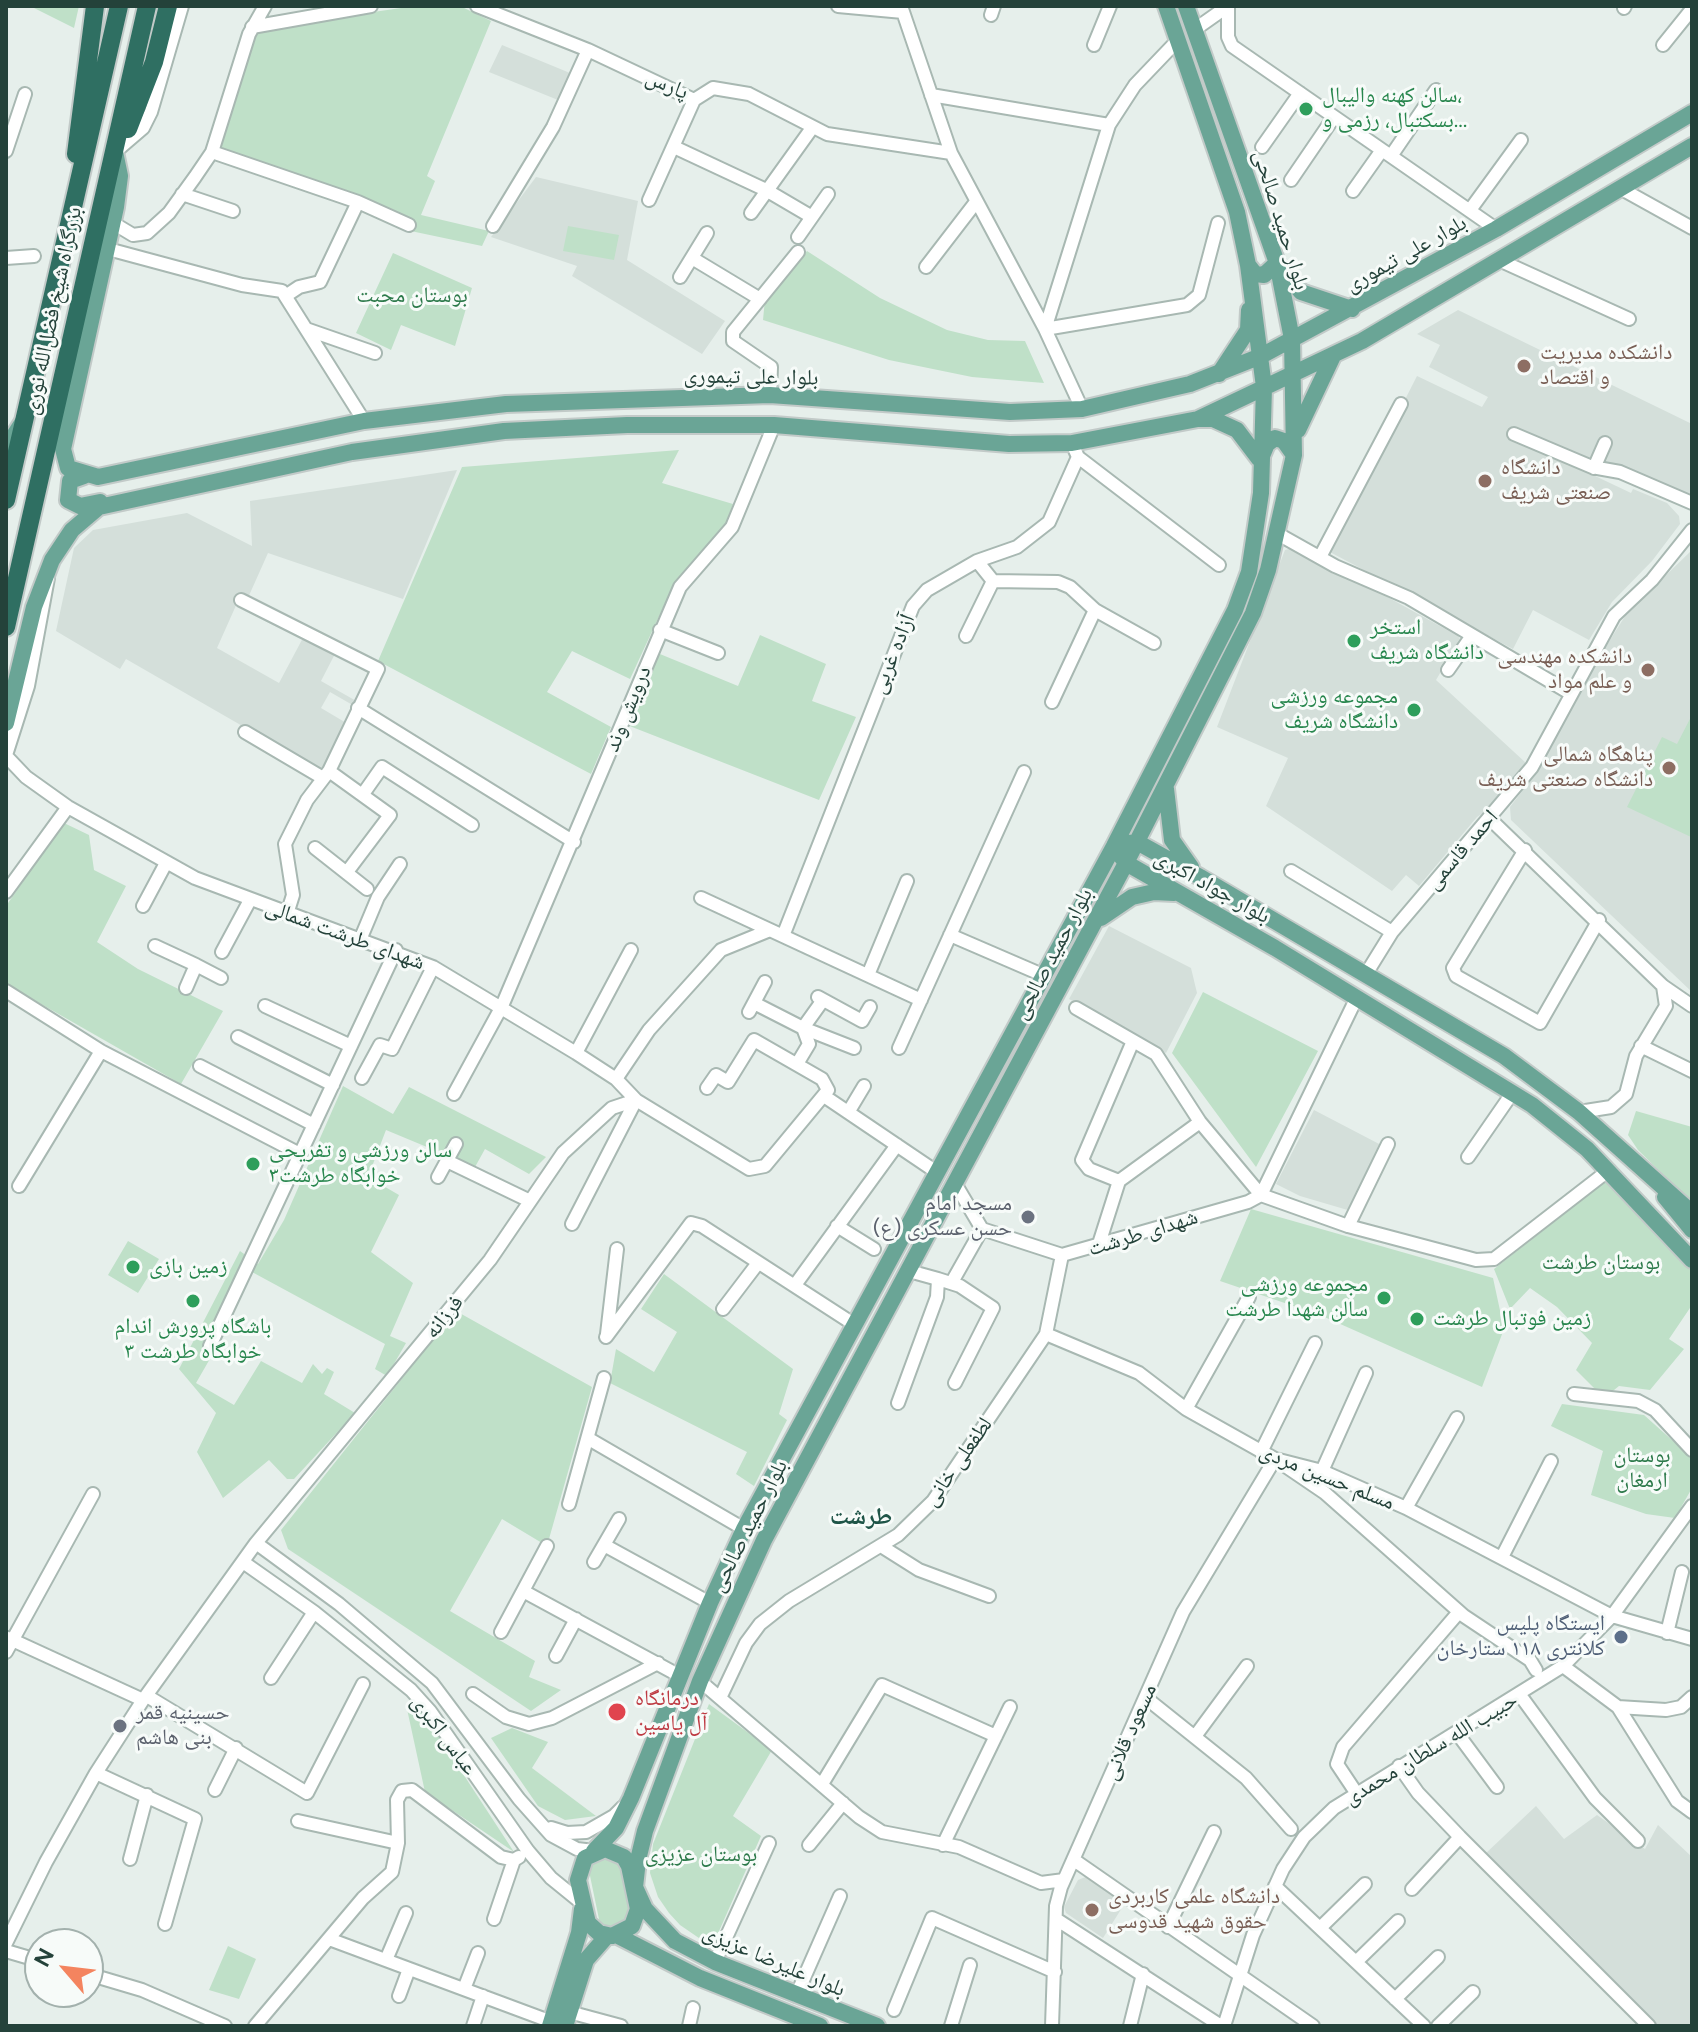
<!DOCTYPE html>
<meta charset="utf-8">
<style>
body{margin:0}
#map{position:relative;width:1698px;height:2032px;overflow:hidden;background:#e6efeb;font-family:Figtree,sans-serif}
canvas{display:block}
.frame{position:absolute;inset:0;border:8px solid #24423a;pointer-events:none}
.north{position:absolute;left:24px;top:1928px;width:80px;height:80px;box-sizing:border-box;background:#f7fbf9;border:2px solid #a3b1ad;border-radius:50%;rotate:298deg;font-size:22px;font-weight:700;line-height:32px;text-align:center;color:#24423a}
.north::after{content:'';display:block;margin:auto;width:28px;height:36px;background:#f4845f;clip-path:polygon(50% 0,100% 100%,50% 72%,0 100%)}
</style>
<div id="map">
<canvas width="1698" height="2032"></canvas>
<div class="frame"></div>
<div class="north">N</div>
</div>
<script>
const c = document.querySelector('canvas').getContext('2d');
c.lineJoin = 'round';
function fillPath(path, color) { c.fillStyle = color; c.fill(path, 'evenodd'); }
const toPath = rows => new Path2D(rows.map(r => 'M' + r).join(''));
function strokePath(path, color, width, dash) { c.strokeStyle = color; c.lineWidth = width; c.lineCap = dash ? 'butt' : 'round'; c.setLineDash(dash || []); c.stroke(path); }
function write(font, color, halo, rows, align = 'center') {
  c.font = font + ' Figtree,"Noto Naskh Arabic",sans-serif'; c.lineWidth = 6; c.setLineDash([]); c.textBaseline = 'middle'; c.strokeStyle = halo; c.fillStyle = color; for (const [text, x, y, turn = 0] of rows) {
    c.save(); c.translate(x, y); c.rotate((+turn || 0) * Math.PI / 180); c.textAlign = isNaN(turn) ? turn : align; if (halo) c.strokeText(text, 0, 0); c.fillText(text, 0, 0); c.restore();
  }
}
const built = toPath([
 [502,45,570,73,558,100,489,72],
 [536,177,638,201,627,260,725,321,702,354,572,276,577,266,491,237],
 [1458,310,1692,424,1692,497,1596,459,1591,474,1631,493,1633,489,1667,503,1679,516,1680,524,1652,561,1612,602,1589,640,1533,610,1513,649,1328,551,1417,376,1482,407,1488,397,1429,367,1440,345,1417,334],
 [457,470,403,599,268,553,247,600,238,601,217,648,279,683,304,636,337,650,321,681,358,702,356,707,330,692,321,708,348,724,324,773,126,659,120,669,56,631,74,548,93,530,187,513,252,546,250,501],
 [1297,547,1458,636,1460,639,1436,680,1526,763,1492,807,1477,817,1419,886,1406,875,1392,891,1266,806,1288,758,1217,727,1285,550],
 [1692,550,1692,992,1511,820,1510,807,1541,766,1588,675,1627,613],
 [1109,926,1191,968,1197,993,1166,1053,1069,999],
 [1314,1110,1383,1146,1351,1211,1300,1196,1276,1184],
 [1536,1806,1564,1839,1597,1815,1645,1849,1658,1825,1692,1857,1692,2026,1656,2026,1573,1938,1485,1854],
 [1088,1876,1125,1903,1103,1938,1066,1913,1064,1907,1078,1880]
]);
const green = toPath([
 [30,6,79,6,74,28],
 [415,6,460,6,491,21,427,176,435,181,421,215,489,231,482,246,406,230,410,221,353,196,218,147,255,29],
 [568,226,619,235,614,260,563,251],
 [807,251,880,298,947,330,988,340,1025,341,1044,383,972,377,889,360,763,320,765,299],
 [393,253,472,288,455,346,401,325,391,350,356,333],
 [679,450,662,483,733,504,725,526,674,584,630,679,572,651,547,692,611,727,591,774,378,661,462,467],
 [760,635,826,664,812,701,856,717,819,800,627,725,655,652,738,686],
 [1692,715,1692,835,1691,837,1627,807,1662,737,1677,744],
 [64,823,89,835,94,870,126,886,97,942,138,969,223,1011,181,1084,6,984,6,906],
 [1203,992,1318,1051,1256,1167,1172,1053],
 [343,1086,393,1114,409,1087,546,1157,529,1174,485,1149,475,1167,386,1130,368,1177,399,1195,371,1252,413,1283,390,1336,406,1343,387,1376,375,1369,385,1344,252,1272,212,1332,222,1338,196,1383,234,1405,261,1361,302,1383,313,1364,322,1374,327,1368,334,1372,324,1394,355,1413,294,1479,287,1479,269,1460,223,1498,197,1452,216,1413,179,1369,240,1251,258,1264,284,1220],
 [1636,1111,1692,1127,1692,1203,1638,1150,1628,1135],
 [1606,1181,1692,1269,1692,1305,1669,1339,1684,1349,1650,1390,1619,1386,1604,1398,1576,1370,1592,1343,1557,1307,1530,1288,1510,1309,1494,1269],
 [1251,1209,1493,1278,1504,1329,1482,1387,1320,1315,1220,1281],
 [128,1241,159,1259,138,1293,108,1275],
 [664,1274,793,1369,779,1414,787,1420,754,1486,736,1474,747,1452,610,1383,616,1349,654,1372,677,1332,641,1309],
 [456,1311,592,1387,547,1546,502,1519,450,1611,535,1661,529,1677,561,1690,531,1711,288,1549,281,1530],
 [1562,1404,1644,1415,1692,1458,1692,1488,1675,1518,1646,1514,1591,1495,1603,1451,1551,1426],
 [709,1704,772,1750,733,1816,761,1836,712,1947,680,1925,669,1913,658,1897,650,1873,653,1844],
 [407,1709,424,1714,514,1852,425,1792],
 [512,1728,548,1742,532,1768,596,1816,565,1820,538,1806,491,1738],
 [609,1856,622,1865,631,1914,625,1923,609,1929,600,1924,589,1871,594,1861],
 [228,1946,256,1959,239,1999,209,1990]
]);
const minor = toPath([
 [477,6,588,50,694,100],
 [838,6,903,12],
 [901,6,951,153,1045,329,1082,409],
 [1228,6,1228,37,1232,46,1496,229],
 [1624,8,1625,6],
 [991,15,994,6],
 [252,27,371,6],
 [1194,30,1228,6],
 [1178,40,1135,85,1109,125,1045,329,1187,305,1199,295,1218,223],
 [1094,45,1110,6],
 [1663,45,1692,9],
 [931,95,1109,125],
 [674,147,766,190,812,217],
 [1262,147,1300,93],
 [6,151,25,94],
 [115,152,143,128,151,112,182,6],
 [212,152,358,202,409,225],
 [1391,156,1436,90],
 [1291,180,1334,117],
 [1620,188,1692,228],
 [1353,191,1382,150],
 [182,194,233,211],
 [649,200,694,100,713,88,749,94,827,134,951,153],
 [1470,210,1521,140],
 [751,213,812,128],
 [113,223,133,235,147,233,169,213,195,177,212,152,249,34,265,6],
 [493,226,553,127,588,50],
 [798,237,828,194],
 [108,249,242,285,282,291,364,421],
 [6,258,34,256],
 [692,258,760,299],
 [1499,260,1629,319],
 [926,267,976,202],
 [680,277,707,233],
 [287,295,299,287,320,282,358,202],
 [306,329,375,353],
 [770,395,771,367,733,341,733,332,798,252],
 [1514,434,1592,467,1620,472,1692,503],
 [1078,457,1219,565],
 [1594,468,1605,443],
 [1278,534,1335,566,1409,598,1570,693],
 [1320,557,1401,404],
 [977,561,993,581,1058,582,1070,587,1095,610,1154,643],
 [241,600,378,669,329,771,307,800,285,844,293,895,287,914],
 [660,630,718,653],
 [966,636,993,581],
 [1448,670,1471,637],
 [1052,702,1095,610],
 [358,708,574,842],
 [245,732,323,778],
 [6,755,28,686,48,578],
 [7,757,26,777,68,807,195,878,433,967,576,1053,616,1079,636,1100,749,1169,765,1166,828,1090,822,1079,754,1040,728,1082,716,1075,707,1088],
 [329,771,390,815,347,872],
 [363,794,382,767,472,825],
 [1489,818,1663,986,1692,1006],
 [315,848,367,889],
 [1525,850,1453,968,1456,976,1540,1023,1599,920],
 [1291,871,1392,932],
 [6,892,68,807],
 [701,898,921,1000],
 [143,906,166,863],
 [950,935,1045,976],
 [783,936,913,606,927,590,977,561,1017,547,1049,522,1078,457,1072,443],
 [360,940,378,897,400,864],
 [155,946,196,965,186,988],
 [222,952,250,900],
 [196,965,221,978],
 [1366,974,1392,932,1532,767,1614,616,1652,580,1692,530],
 [868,975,907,881],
 [6,991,101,1051,300,1154],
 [818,997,862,1021,870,1007],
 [754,1003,803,1028,854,1048],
 [265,1006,351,1046],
 [1076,1008,1156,1054,1200,1122,1261,1195,1348,1226,1476,1260,1494,1259,1609,1170],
 [749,1012,765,982],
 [803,1028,823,1000],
 [238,1037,333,1085],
 [1641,1046,1692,1071],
 [899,1048,1024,772],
 [576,1053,631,950],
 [797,1064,809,1044,803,1028],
 [200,1066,314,1125],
 [362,1078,380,1045,392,1049,433,967],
 [616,1079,649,1030,721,950,770,930],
 [454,1094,502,1006,680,587,732,527,774,425],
 [824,1096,938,1173],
 [849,1111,864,1086],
 [1579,1112,1611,1107,1626,1094,1636,1056,1666,1006,1663,986],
 [1468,1157,1513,1092],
 [447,1161,530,1201],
 [438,1177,456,1144],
 [1119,1181,1089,1169,1082,1160,1133,1041],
 [956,1185,982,1229,1062,1255,1248,1202,1261,1195],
 [19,1186,101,1051],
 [1261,1195,1357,997],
 [572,1224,636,1100],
 [837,1226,874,1249],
 [1348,1226,1388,1144],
 [1098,1247,1119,1181,1200,1122],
 [938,1279,960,1286,993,1308,955,1383],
 [952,1282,982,1229],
 [795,1285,897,1145],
 [723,1309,758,1263],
 [607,1334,617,1249],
 [1046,1334,1139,1373,1186,1409,1275,1459,1322,1471,1406,1508,1612,1616,1692,1639],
 [606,1337,691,1223,702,1226,855,1325],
 [210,1346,396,950],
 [1574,1394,1638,1401,1655,1410,1692,1450],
 [898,1403,937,1297,938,1279,909,1271],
 [1186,1409,1249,1297],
 [589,1439,744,1529],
 [1261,1452,1315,1343],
 [1322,1471,1366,1373],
 [569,1504,604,1378],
 [1406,1508,1457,1418],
 [256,1543,339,1604,432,1683,519,1799,551,1835,577,1849,594,1851],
 [604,1545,710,1603],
 [881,1546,919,1570,989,1596],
 [1502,1557,1551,1461],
 [243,1562,314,1612,411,1690,430,1711,528,1851,551,1878,583,1904],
 [594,1562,619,1519],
 [523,1591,680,1676],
 [501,1632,547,1546],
 [1667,1633,1682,1572],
 [8,1638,143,1700],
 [6,1652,93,1494],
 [556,1656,576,1619],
 [1563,1666,1618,1707,1677,1801,1692,1812],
 [271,1678,314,1612],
 [700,1681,859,1817,882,1832,959,1847,1041,1883,1064,1880],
 [473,1694,506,1717,529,1724,552,1718,658,1663],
 [1520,1695,1595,1798,1638,1841],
 [147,1696,307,1793,363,1684],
 [720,1698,746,1643,760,1624,789,1601,898,1535,933,1501,1046,1334,1062,1255],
 [1146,1698,1246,1778,1291,1829],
 [1618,1707,1666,1710,1681,1707,1692,1697],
 [1457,1733,1497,1787],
 [1196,1735,1247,1666],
 [1399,1766,1418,1793,1460,1837,1649,2026],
 [96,1773,195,1819,165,1924],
 [822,1784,882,1685,996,1736],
 [215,1790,236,1748],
 [1357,1794,1337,1764,1343,1747,1459,1612],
 [298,1821,398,1843],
 [551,1828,567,1833,586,1832,614,1816,623,1807],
 [809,1845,843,1803],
 [943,1845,1010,1707],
 [130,1859,147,1795],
 [1074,1860,1313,2026],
 [1275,1886,1424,2026],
 [1412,1889,1460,1837],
 [494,1919,514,1860,519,1857],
 [1056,1919,1221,2026],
 [1168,1927,1214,1832],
 [1320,1928,1365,1884],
 [329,1939,552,2022],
 [6,1943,46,1862,96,1773,143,1700,256,1543,490,1260,563,1153,612,1108,636,1100],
 [6,1951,40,1961],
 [386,1960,406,1913],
 [715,1962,769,1843],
 [1356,1962,1398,1921],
 [88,1974,142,1990,225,2026],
 [464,1989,478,1953],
 [399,1996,409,1969],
 [796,1996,840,1896],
 [1395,1999,1438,1957],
 [894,2010,932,1918,1055,1972],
 [569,2012,621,2026],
 [255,2026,363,1898,392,1872,398,1843,397,1800,402,1791,412,1790,501,1857,514,1860],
 [473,2026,483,1996],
 [689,2026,693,2008],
 [951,2026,970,1965],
 [1052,2026,1056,1906,1061,1887,1183,1612,1275,1459,1325,1493,1464,1616,1530,1660,1536,1670],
 [1130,2026,1143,1974],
 [1224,2026,1253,1935,1283,1869,1304,1837,1334,1808,1563,1666,1612,1616,1692,1506],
 [1438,2026,1473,1992]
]);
const major = toPath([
 [115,152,120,176,116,207,63,449,68,468,98,477,364,421,506,404,770,395,1010,412,1082,409,1190,384,1261,356,1496,229,1692,113],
 [1248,265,1255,274,1264,275,1277,263,1301,292,1352,309],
 [1219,374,1248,330,1249,310],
 [1200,419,1213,419,1237,430,1259,459],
 [1298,430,1333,356],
 [6,448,22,423],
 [1262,456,1267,444,1275,438,1284,441,1294,455],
 [84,476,70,481,68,500,80,506,100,502],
 [6,723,34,607,52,560,72,530,99,507,352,452,504,431,627,425,774,425,1009,444,1072,443,1198,419,1362,341,1692,146],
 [1166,789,1172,840,1191,867],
 [1129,843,1137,842,1200,877,1504,1056,1579,1112,1692,1213],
 [1120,855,1126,863,1275,948,1532,1105,1587,1149,1692,1260],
 [1101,918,1132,897,1154,892,1174,893],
 [1665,1197,1692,1230],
 [605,1849,624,1857,629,1866,638,1909,632,1926,612,1936,599,1933,588,1923,578,1880,585,1858,605,1849],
 [594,1851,616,1828,631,1798,710,1603,744,1529,1114,846,1235,610,1249,572,1261,493,1264,387,1248,265,1237,212,1166,6],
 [618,1936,700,1978,820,2026],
 [550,2026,579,1933,582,1909],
 [565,2026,586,1960,607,1936],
 [877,2026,715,1962,675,1941,645,1909,635,1887,638,1860,645,1831,700,1681,764,1540,1126,863,1253,613,1268,570,1294,455,1292,339,1277,263,1186,6]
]);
const highway = toPath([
 [128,129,154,62,168,6],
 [76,154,95,6],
 [6,500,119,6],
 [6,627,147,6]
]);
const markers = [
 [1306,109,8,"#2e9e5b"],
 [1524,366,8,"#8d6e63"],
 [1485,481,8,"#8d6e63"],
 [1354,641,8,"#2e9e5b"],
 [1648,670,8,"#8d6e63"],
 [1414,710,8,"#2e9e5b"],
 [1669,768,8,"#8d6e63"],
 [253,1164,8,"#2e9e5b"],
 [1028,1217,8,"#6b7280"],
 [133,1267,8,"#2e9e5b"],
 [1384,1298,8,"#2e9e5b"],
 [193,1301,8,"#2e9e5b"],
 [1417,1319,8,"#2e9e5b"],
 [1621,1637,8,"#5c6f8a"],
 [617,1712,10,"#e0444e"],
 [120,1726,8,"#6b7280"],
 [1092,1910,8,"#8d6e63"]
];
const streetNames = [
 ["پارس",667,85,23],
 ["بلوار حمید صالحی",1281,220,73],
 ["بلوار علی تیموری",1406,254,-29],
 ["بزرگراه شیخ فضل‌الله نوری",53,311,-78],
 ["بلوار علی تیموری",751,377,1],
 ["آزاده غربی",893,654,-68],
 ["درویش‌ وند",628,709,-68],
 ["احمد قاسمی",1462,850,-49],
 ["بلوار جواد اکبری",1212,887,29],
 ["شهدای طرشت شمالی",345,935,20],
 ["بلوار حمید صالحی",1053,954,-62],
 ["شهدای طرشت",1143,1233,-17],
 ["فرزانه",444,1317,-51],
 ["لطفعلی خانی",958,1462,-55],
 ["مسلم حسین مردی",1327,1477,22],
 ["بلوار حمید صالحی",749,1526,-63],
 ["مسعود قلانی",1130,1732,-66],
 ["عباس اکبری",444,1735,53],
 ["حبیب الله سلطان محمدی",1431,1749,-31],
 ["بلوار علیرضا عزیزی",774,1961,23]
];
const leisureNames = [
 ["سالن کهنه والیبال،",1322,96],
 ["بسکتبال، رزمی و...",1322,121],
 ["استخر",1370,628],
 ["دانشگاه شریف",1370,653],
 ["مجموعه ورزشی",1398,697,"right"],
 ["دانشگاه شریف",1398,722,"right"],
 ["سالن ورزشی و تفریحی",269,1151],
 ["خوابگاه طرشت۳",269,1176],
 ["زمین بازی",149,1267],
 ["مجموعه ورزشی",1368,1285,"right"],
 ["سالن شهدا طرشت",1368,1310,"right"],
 ["زمین فوتبال طرشت",1433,1319],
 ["باشگاه پرورش اندام",193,1327,"center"],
 ["خوابگاه طرشت ۳",193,1352,"center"]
];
const parkNames = [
 ["بوستان محبت",412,296],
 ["بوستان طرشت",1601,1263],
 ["بوستان",1642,1456],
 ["ارمغان",1642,1481],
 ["بوستان عزیزی",701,1855]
];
const educationNames = [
 ["دانشکده مدیریت",1540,353],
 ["و اقتصاد",1540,378],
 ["دانشگاه",1501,468],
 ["صنعتی شریف",1501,493],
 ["دانشکده مهندسی",1632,657,"right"],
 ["و علم مواد",1632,682,"right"],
 ["پناهگاه شمالی",1653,755,"right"],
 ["دانشگاه صنعتی شریف",1653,780,"right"],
 ["دانشگاه علمی کاربردی",1108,1897],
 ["حقوق شهید قدوسی",1108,1922]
];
const worshipNames = [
 ["مسجد امام",1012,1204],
 ["حسن عسکری (ع)",1012,1229],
 ["حسینیه قمر",136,1713,"left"],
 ["بنی هاشم",136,1738,"left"]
];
const serviceNames = [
 ["ایستگاه پلیس",1605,1624],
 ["کلانتری ۱۱۸ ستارخان",1605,1649]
];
const healthNames = [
 ["درمانگاه",635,1699],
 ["آل یاسین",635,1724]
];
const neighbourhoodNames = [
 ["طرشت",861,1517]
];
fillPath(built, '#d4dfda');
fillPath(green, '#bfe0c8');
strokePath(minor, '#a8b8b2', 16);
strokePath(major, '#c2cac8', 20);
strokePath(highway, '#c2cac8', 22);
strokePath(minor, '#fff', 12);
strokePath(major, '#6aa596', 16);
strokePath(highway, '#2f6f62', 18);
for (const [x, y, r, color] of markers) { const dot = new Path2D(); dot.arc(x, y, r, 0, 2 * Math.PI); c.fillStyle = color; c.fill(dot); strokePath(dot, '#f7fbf9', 3); }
write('22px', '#24423a', '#f7fbf9', streetNames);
write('22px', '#27864d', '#f7fbf9', leisureNames, 'left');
write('22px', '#2d7a4b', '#f7fbf9', parkNames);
write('22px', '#785e54', '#f7fbf9', educationNames, 'left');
write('22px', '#5b616d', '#f7fbf9', worshipNames, 'right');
write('22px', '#4e5e75', '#f7fbf9', serviceNames, 'right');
write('22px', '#be3a42', '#f7fbf9', healthNames, 'left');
write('bold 24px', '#1f5548', '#f7fbf9', neighbourhoodNames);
</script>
